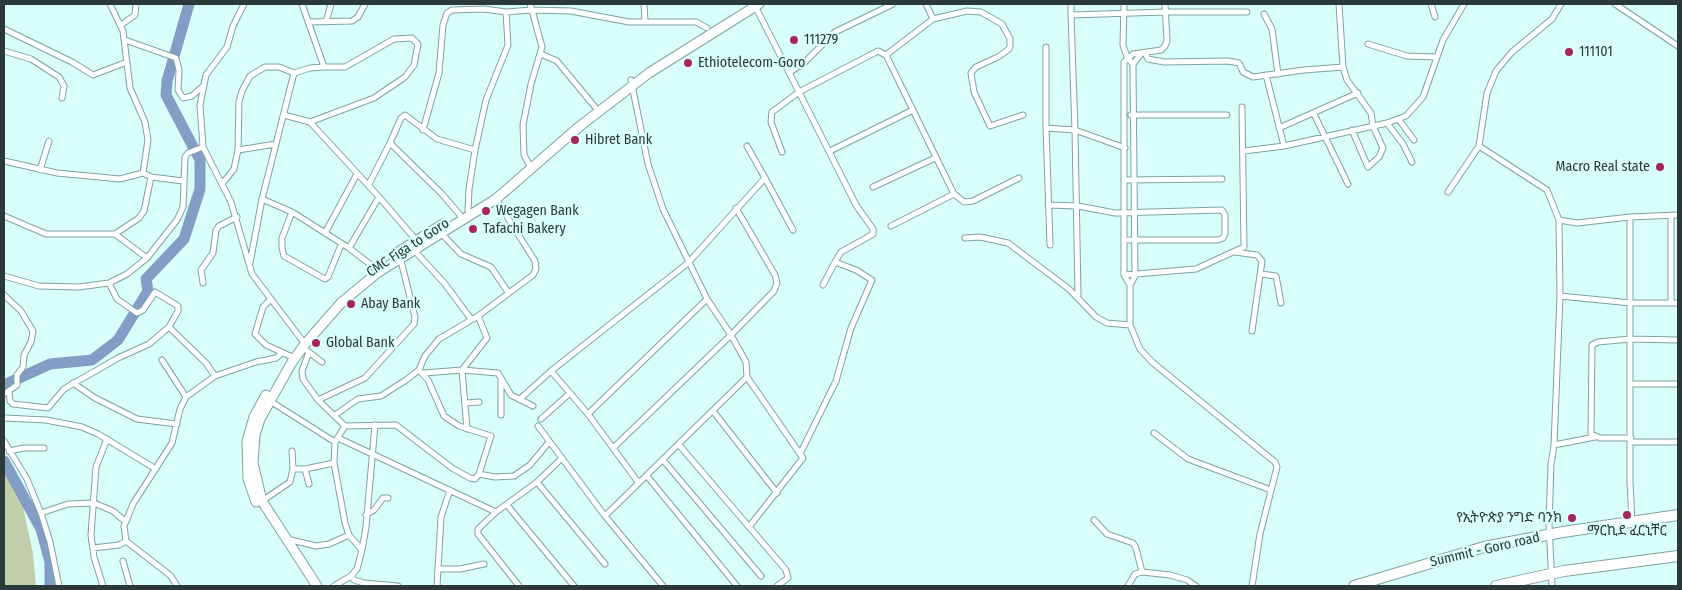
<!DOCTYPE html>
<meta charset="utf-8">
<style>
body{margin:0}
#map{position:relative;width:1682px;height:590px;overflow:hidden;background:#d9fffb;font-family:"Fira Sans Condensed",sans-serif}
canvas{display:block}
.frame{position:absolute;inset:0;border:5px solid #2b3938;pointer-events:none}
</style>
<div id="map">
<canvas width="1682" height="590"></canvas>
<div class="frame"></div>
</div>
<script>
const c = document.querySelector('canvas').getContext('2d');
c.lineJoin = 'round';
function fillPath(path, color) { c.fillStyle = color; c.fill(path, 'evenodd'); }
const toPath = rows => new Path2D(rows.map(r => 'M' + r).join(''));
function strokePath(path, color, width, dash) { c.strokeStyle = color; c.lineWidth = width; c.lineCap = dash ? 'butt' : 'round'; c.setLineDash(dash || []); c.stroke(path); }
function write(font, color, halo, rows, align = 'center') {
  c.font = font + ' "Fira Sans Condensed","Noto Sans Ethiopic",sans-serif'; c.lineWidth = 4.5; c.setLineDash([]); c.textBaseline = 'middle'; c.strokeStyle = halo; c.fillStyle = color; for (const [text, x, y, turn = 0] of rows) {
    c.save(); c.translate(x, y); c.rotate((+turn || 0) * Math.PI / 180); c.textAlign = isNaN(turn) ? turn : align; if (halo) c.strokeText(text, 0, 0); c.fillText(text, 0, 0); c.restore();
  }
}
const green = toPath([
 [4,470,22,502,33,554,36,586,4,586]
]);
const river = toPath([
 [4,385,50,364,92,360,118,340,148,291,146,279,184,239,200,189,200,160,166,95,167,81,189,4],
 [4,461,41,529,50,562,50,586]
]);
const street = toPath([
 [110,4,123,31,130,88,145,122,148,140,143,173],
 [244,4,233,26,227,47,206,75,200,105,203,147,231,202,252,274,305,344],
 [644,4,645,21],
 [926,4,933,19],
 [1071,4,1071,15,1165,12,1247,12],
 [1124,4,1123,45,1127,57,1133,64],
 [1165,4,1167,41,1165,46,1161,50,1133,54,1124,62,1124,275,1130,285,1130,325,1140,349,1152,362,1275,462,1277,467,1260,534,1252,586],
 [1339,4,1343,67,1347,80,1371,113,1373,126,1383,148,1379,157,1368,167,1352,130],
 [1431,4,1435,17],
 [1615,4,1678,46],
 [755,6,799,92,772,112,771,122,782,152],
 [1264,14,1272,29,1278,74],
 [1071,15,1075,130,1125,148],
 [308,22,352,21,358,17,365,4],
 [326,22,331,4],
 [121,25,135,15,136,4],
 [4,29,72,62,93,75,127,62],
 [125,40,176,58,179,70,178,90,183,98,192,96,203,86],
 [1368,44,1407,56,1436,57],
 [1046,47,1046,128,1075,130,1078,296],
 [4,51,31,59,59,77,64,86,62,98],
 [1145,53,1148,59,1164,62,1228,61,1239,63,1243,72,1253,77,1304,70,1343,67],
 [541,54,557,61,595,107],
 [886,55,933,19,967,11,981,12,1002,24,1010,39,1010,46,1009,49,998,57,976,67,971,73,974,92,990,126,1023,115],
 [790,72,804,63,835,32,893,4],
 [294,73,262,199,292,212,349,248,375,268],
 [1266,75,1284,146],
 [1314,114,1348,184],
 [284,115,310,122,379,197],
 [1131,115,1227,115],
 [1399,120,1414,140],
 [310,122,374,98,405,77,414,65,418,44,412,38,394,39,345,67,324,67],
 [1387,123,1403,144,1412,162],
 [1046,128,1050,245],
 [1279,128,1358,93],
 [423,130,439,73,443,25,447,13,452,10,484,9,506,12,532,10,530,4],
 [390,143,401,118,405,115,437,139,475,150,486,100,508,45,506,12],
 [1479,146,1547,190,1559,220,1577,223,1630,217,1678,215],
 [238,150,276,144],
 [830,151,913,110],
 [1244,151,1284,146,1387,123,1406,116,1423,97,1443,40,1464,4],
 [4,161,57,173,120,179,143,173,151,177,183,181],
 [529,164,524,155,523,125,531,84,542,47,532,10,571,11,629,22,696,22,707,28],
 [40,170,49,141],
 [765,178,793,230],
 [1125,180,1222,179],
 [222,184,234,169,238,150,239,101,242,91,250,76,265,67,279,67,294,73,310,68,324,67,302,4],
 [369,184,390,143,442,194,460,215],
 [873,187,935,158],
 [1448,192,1479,146,1487,93,1496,71,1512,52,1552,19,1561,4],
 [954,194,964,202,973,201,1019,178],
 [1048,205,1078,206,1115,213,1222,210,1225,215,1225,234,1223,238,1218,240,1125,240],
 [736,208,775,275,777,283,774,291,731,335,746,362,747,377,803,458,749,527],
 [468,210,469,189,475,150],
 [292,212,282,238,282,248,284,256,325,279,328,277,341,245],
 [4,216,46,234,115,234,147,258],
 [1630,217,1630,483,1632,521],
 [325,233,357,174],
 [441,233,461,254,491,267,508,292],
 [115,234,139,218,144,211,151,177],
 [965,238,980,237,1008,243,1069,289,1096,317,1107,323,1130,325],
 [349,248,379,197,416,240],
 [414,250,445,284,471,319],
 [1235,252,1257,255,1262,261,1252,331],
 [250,263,262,199],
 [1261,274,1276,276,1281,303],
 [1124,275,1196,269,1244,247,1242,107],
 [4,276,39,286,79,287,109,283,127,274,147,258,177,220,183,207,185,157,188,153,203,147],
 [203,283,201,270,213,253,216,230,219,226,237,217],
 [823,285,835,262],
 [1130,285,1135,276,1133,70,1133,64,1141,54],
 [4,295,21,311,33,331,31,342,24,355,23,367,17,375,17,385,4,394],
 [1560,296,1631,303,1678,303],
 [271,299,263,307,255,334,266,345,290,356],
 [1671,303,1671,215],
 [169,327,206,363,215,376],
 [306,350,322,362],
 [309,352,302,371,303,379,318,400,345,426,396,425,452,468,470,478,475,479,479,474,491,436,459,426,444,416,428,380,419,370],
 [162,360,186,397],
 [551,371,588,414,638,482],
 [424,373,462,370,498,373,511,395,533,406],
 [73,383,95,398,137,419,177,424],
 [1631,384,1678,384],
 [9,391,10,401,13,404,48,408,64,389,118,358,149,344,169,327,178,311,178,306,155,292,143,310,137,313,117,299,109,283],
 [520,399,551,371,688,263,765,178,747,146],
 [318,400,365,378,414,324,415,317,400,257],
 [270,401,335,442],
 [466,403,479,402],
 [713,411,777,493],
 [588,414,707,299],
 [335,415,358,399,381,396,406,380,419,370,425,356,439,339,478,316,533,275,536,269,535,261,496,199],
 [501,415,501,381],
 [4,418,46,420,82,427,98,434,156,469],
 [541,419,570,393],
 [538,426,605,516],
 [467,429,462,370,487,338,478,316],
 [1154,433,1188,459,1271,490],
 [338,438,496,512,478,529,478,534,519,586],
 [1631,438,1600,438,1591,434,1592,345,1598,342,1630,339,1678,340],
 [4,441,27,479,41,513,50,542,59,586],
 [1631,442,1678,442],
 [679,445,786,570,788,578,777,586],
 [1554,445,1560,296,1559,220],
 [613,448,731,335,707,299,663,209,648,164,631,80],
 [9,451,24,448,44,448],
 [292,451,293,469],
 [801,452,836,381,851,328,872,280,856,270,835,262,841,252,868,237,873,234,873,229,856,205,799,92,878,51,886,55,954,194,891,226],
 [663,460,761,576],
 [305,469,309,484],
 [479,474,495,477,514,476,530,465,549,442],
 [647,476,737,586],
 [537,482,605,564],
 [262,501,290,482,293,469,305,469,334,463],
 [507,505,574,586],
 [496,512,537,482,561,459],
 [41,513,68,504,94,503,113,511,126,522],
 [366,515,374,510,383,498,388,498],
 [1094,520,1107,534,1133,543,1136,548,1142,572],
 [287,539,316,546,329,544,349,535],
 [93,548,119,545,126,541],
 [362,550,366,527,375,425],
 [123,561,130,586],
 [438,569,460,569,484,564],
 [351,576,354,580,364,583,398,586],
 [103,586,94,557,91,535,96,467,107,439],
 [177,586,171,576,126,541,124,526,133,504,172,443,180,409,186,397,215,376,256,362,276,358,282,353],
 [334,586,351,576,357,569,362,550,349,535,345,523,334,463,335,442,345,426],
 [437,586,441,517,450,490],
 [663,586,605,516,747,377],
 [1128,586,1135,574,1142,572,1170,575,1187,580,1196,586],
 [1552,586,1549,524,1551,464,1554,445,1595,437]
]);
const primary = toPath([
 [395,254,443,224],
 [256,502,248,479,247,441,254,417,266,395],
 [317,586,262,501,253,463,255,435,260,419,292,362,305,344,341,303,377,273,496,199,580,126,649,73,759,4]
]);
const highway = toPath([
 [1354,586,1484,547,1563,532,1678,515],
 [1496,586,1564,571,1678,556]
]);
const markers = [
 [794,40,5,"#ad215f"],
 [1569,52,5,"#ad215f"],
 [688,63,5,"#ad215f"],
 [575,140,5,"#ad215f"],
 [1660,167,5,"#ad215f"],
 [486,211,5,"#ad215f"],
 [473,229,5,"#ad215f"],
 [351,304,5,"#ad215f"],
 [316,343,5,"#ad215f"],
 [1627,515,5,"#ad215f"],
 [1572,518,5,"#ad215f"]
];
const poiNames = [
 ["111279",804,40],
 ["111101",1579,52],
 ["Ethiotelecom-Goro",698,63],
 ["Hibret Bank",585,140],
 ["Macro Real state",1650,167,"right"],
 ["Wegagen Bank",496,211],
 ["Tafachi Bakery",483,229],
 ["Abay Bank",361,304],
 ["Global Bank",326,343],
 ["የኢትዮጵያ ንግድ ባንክ",1562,518,"right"],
 ["ማርኪደ ፈርኒቸር",1627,531,"center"]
];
const streetNames = [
 ["CMC Figa to Goro",408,248,-33],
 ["Summit - Goro road",1485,550,-13]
];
fillPath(green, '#c2cdaa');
strokePath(river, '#829ec6', 11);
strokePath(street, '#7fa29f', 7);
strokePath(primary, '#7fa29f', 11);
strokePath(highway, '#7fa29f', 12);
strokePath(street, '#fff', 5);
strokePath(primary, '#fff', 9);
strokePath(highway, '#fff', 10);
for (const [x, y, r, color] of markers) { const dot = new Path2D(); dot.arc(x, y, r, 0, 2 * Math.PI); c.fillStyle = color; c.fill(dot); strokePath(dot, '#d9fffb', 2); }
write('14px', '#2b3938', '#d9fffb', poiNames, 'left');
write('14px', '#2b3938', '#d9fffb', streetNames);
</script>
